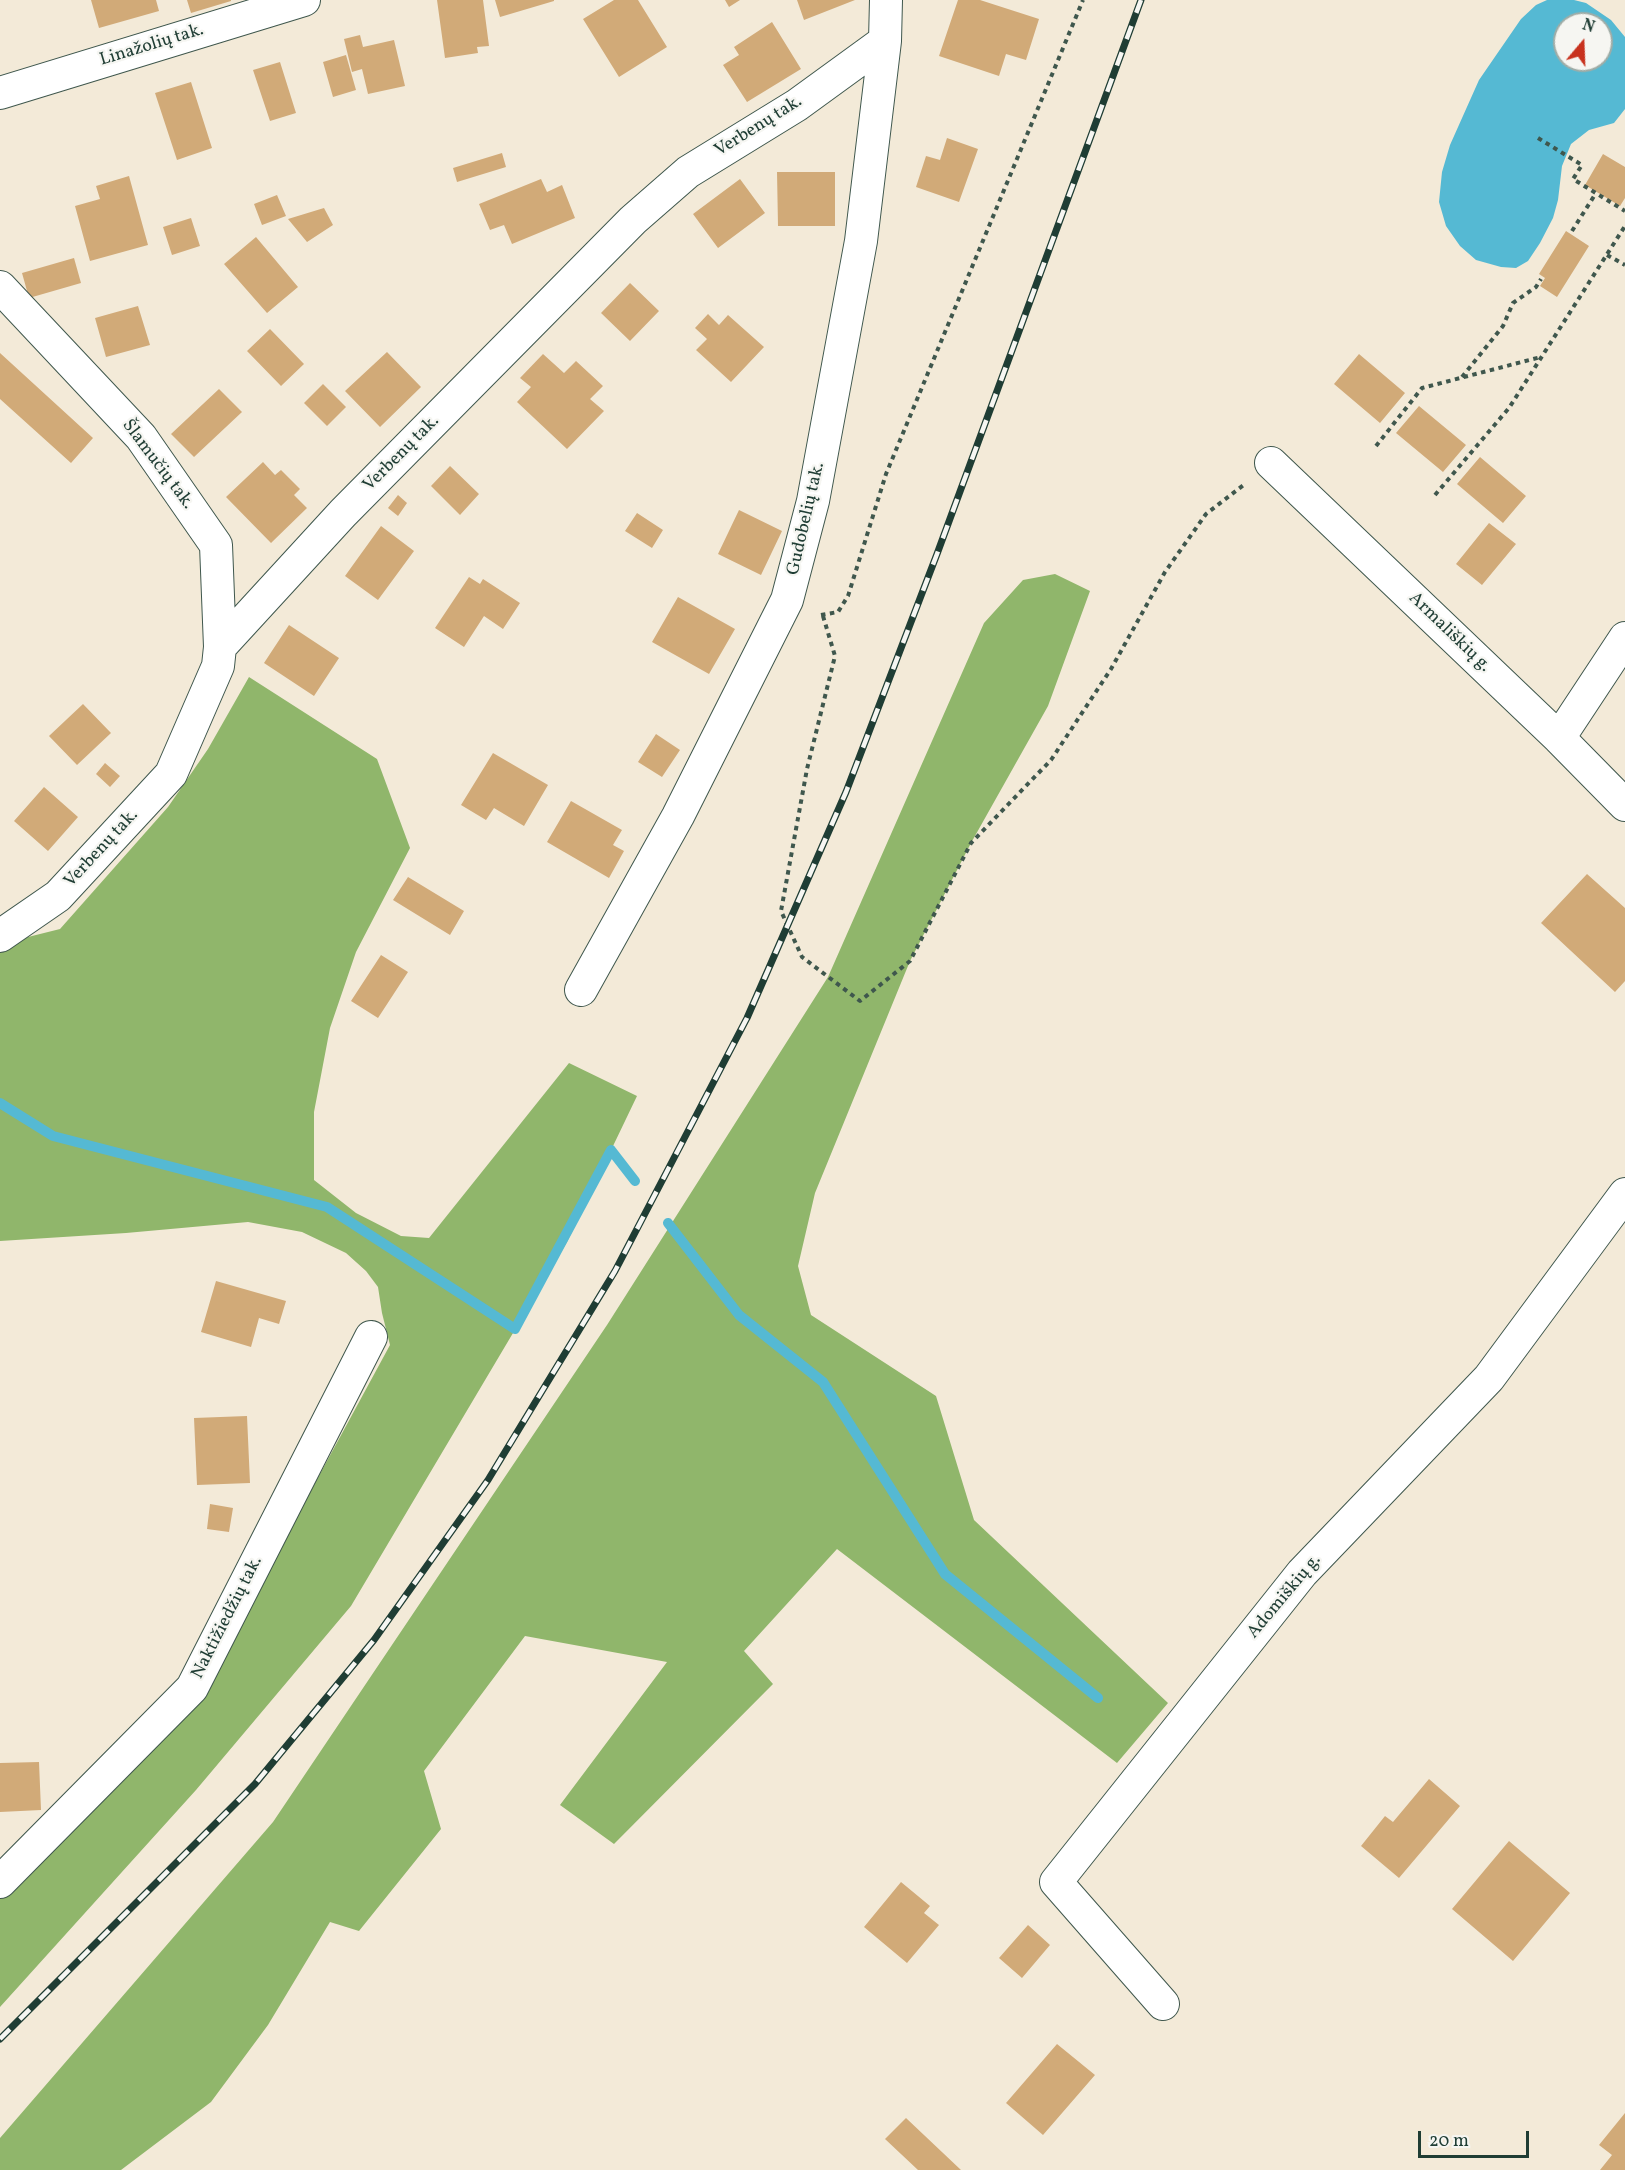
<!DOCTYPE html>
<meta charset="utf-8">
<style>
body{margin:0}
#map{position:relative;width:1625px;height:2170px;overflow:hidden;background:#f3ead8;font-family:Vollkorn,serif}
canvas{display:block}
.north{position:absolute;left:1553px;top:12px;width:60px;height:60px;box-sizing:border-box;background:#f6f6f2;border:2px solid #a0aca6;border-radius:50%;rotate:19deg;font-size:16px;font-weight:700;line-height:24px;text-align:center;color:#1f3d34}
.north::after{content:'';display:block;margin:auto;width:21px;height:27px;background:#c8321e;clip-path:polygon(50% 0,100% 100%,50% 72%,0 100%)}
.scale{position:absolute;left:1418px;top:2131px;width:111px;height:27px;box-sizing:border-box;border:3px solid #1f3d34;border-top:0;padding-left:8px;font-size:18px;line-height:21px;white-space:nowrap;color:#1f3d34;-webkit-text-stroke:4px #f6f6f2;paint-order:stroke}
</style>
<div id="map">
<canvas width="1625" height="2170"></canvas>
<div class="north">N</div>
<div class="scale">20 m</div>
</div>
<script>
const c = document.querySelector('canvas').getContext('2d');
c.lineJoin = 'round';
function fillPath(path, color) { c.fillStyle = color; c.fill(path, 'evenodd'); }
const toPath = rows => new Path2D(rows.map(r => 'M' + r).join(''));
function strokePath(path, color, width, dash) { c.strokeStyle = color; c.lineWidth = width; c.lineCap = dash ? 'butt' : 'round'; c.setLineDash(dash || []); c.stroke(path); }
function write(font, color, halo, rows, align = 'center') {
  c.font = font + ' Vollkorn,serif'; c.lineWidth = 4.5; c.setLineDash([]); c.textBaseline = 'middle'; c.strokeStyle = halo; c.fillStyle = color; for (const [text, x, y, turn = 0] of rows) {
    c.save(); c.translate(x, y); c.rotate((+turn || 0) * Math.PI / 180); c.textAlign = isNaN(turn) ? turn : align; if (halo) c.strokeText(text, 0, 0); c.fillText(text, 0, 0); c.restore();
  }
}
const forest = toPath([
 [1055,574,1090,591,1048,706,971,843,910,961,815,1193,798,1266,811,1315,936,1396,974,1520,1168,1703,1117,1763,837,1549,744,1651,773,1684,614,1844,560,1805,667,1662,525,1636,424,1771,441,1829,359,1931,330,1922,268,2025,211,2102,121,2170,0,2170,0,2138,273,1822,607,1325,828,977,984,623,1023,580],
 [249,677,377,759,410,848,356,952,330,1028,314,1112,314,1180,356,1213,401,1236,429,1238,569,1063,637,1096,567,1242,351,1606,196,1790,0,2007,0,1898,201,1693,390,1345,382,1313,378,1287,366,1271,346,1253,302,1232,248,1222,126,1233,0,1241,0,944,60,929,168,807,208,749]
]);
const water = toPath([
 [1547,0,1574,0,1586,3,1611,20,1625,37,1625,109,1614,123,1589,130,1571,144,1562,166,1558,200,1553,218,1540,243,1528,261,1516,268,1501,267,1476,260,1460,246,1446,226,1439,202,1442,172,1450,145,1479,80,1521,19,1536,5],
 [1565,24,1601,24,1601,60,1565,60]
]);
const stream = toPath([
 [0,1103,53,1136,327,1207,515,1329,611,1150,635,1181],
 [668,1223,739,1315,823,1382,945,1574,1098,1698]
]);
const building = toPath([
 [91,0,156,0,159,11,99,28],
 [187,0,231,0,231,1,191,13],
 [437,0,483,0,489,46,477,47,478,53,445,58],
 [495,0,554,0,554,1,500,17],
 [614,0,638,0,667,47,619,77,583,19],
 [725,0,740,0,729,7],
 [797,0,855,0,804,20],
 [958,0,980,0,1039,19,1026,60,1006,54,999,76,939,56],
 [772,22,801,69,747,102,723,65,739,55,734,47],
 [360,35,363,47,394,40,405,86,368,94,362,69,352,72,344,39],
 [346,55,356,90,333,97,323,62],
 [280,62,296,113,270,121,253,70],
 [191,82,212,148,177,160,155,93],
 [947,138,978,149,959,202,916,187,926,156,940,160],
 [502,153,506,167,457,182,453,168],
 [1603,154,1625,167,1625,198,1620,206,1585,185],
 [777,172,835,172,835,226,778,226],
 [129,176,148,245,90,261,75,206,100,199,96,186],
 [541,179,547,192,562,185,575,218,512,244,504,225,490,230,479,204],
 [740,179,765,213,718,248,693,214],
 [277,195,286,216,262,225,254,204],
 [324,208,333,225,307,242,288,219],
 [191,218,200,246,172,255,163,227],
 [1566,231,1589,246,1557,297,1540,286,1545,278,1539,274],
 [256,237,298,287,267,313,224,264],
 [74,258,81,283,29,298,22,273],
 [630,283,659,311,630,341,601,313],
 [138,306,150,345,106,357,95,318],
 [708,314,719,325,728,315,764,347,731,382,696,350,707,339,695,328],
 [270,329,304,364,281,386,247,351],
 [387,352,421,387,380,427,345,391],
 [0,353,93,438,71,463,0,399],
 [543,354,564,373,576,361,603,386,590,399,604,411,567,449,517,402,531,387,520,378],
 [1359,354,1405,393,1380,423,1334,384],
 [323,384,346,407,327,426,304,403],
 [219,389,242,412,194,457,171,434],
 [1419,406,1466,445,1443,472,1396,433],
 [1480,457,1526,496,1503,523,1457,484],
 [263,462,275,475,281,470,300,489,294,495,307,508,271,543,226,497],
 [450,466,479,494,460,515,431,486],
 [398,495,407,503,398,516,388,508],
 [739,510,782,531,761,575,718,554],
 [637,513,663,530,652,548,625,531],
 [1489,523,1516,544,1482,585,1456,564],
 [381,526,414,551,378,600,345,576],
 [469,577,480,584,483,579,520,603,503,629,484,616,464,647,435,628],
 [678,597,735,629,709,674,652,642],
 [289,625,339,658,314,696,264,663],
 [83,704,111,733,77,765,49,736],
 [656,734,680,750,662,777,638,762],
 [493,753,548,785,524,826,494,808,486,820,461,805],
 [105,763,120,776,110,787,96,774],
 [44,787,78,817,48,851,14,821],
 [571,801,622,830,613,845,624,851,609,878,547,842],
 [1587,874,1625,908,1625,981,1615,992,1541,923],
 [408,877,464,911,450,935,393,900],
 [381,955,408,972,378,1018,351,1001],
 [216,1281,286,1301,279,1324,259,1318,251,1347,201,1332],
 [247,1416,250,1483,197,1485,194,1418],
 [210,1504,233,1508,229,1532,207,1529],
 [39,1762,41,1810,0,1812,0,1763],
 [1429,1779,1460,1806,1399,1878,1361,1846,1385,1816,1393,1822],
 [1509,1841,1570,1893,1513,1961,1452,1909],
 [901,1882,930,1906,924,1913,939,1925,907,1963,864,1927],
 [1028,1925,1050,1945,1022,1978,999,1958],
 [1057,2044,1095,2075,1043,2135,1006,2103],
 [1625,2113,1625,2170,1600,2170,1612,2155,1599,2145],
 [906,2118,961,2170,918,2170,885,2139]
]);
const path = toPath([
 [1538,138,1582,165,1573,179,1625,211],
 [1572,231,1596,193],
 [1607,255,1625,265],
 [1462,377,1503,326,1513,303,1536,287,1541,279],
 [1376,446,1422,388,1541,357],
 [1435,495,1509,408,1625,226],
 [821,615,838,612,848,596,886,474,1083,0],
 [823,616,835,656,807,769,781,911,802,957,860,1001,910,961,971,843,1051,760,1111,669,1165,572,1206,514,1245,484]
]);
const street = toPath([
 [0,93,304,0],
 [0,287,141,437,216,545,220,647],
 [1271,463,1559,738,1625,805],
 [1559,738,1625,638],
 [0,936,58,896,171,774,218,666,220,647,343,513,633,220,688,172,797,105,885,41],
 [581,990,678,816,787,600,813,501,861,241,885,41,886,0],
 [0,1882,192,1688,371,1337],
 [1163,2004,1056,1882,1302,1573,1489,1378,1625,1194]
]);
const rail = toPath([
 [0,2039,255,1784,374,1640,488,1480,615,1271,747,1018,846,792,937,554,1141,0]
]);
const streetNames = [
 ["Linažolių tak.",152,46,-17],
 ["Verbenų tak.",759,127,-32],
 ["Verbenų tak.",402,454,-45],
 ["Šlamučių tak.",157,465,53],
 ["Gudobelių tak.",807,519,-77],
 ["Armališkių g.",1449,633,44],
 ["Verbenų tak.",102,849,-47],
 ["Adomiškių g.",1285,1597,-50],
 ["Naktižiedžių tak.",228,1618,-63]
];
fillPath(forest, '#90b66b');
fillPath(water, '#55b9d3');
strokePath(stream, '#55b9d3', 10);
fillPath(building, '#d1aa78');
strokePath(street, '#3f574d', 34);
strokePath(path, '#3f574d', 4, [4.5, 4.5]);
strokePath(street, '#fff', 32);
strokePath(rail, '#1f3d34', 7);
strokePath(rail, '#f6f6f2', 4.5, [14]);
write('18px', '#1f3d34', '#f6f6f2', streetNames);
</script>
